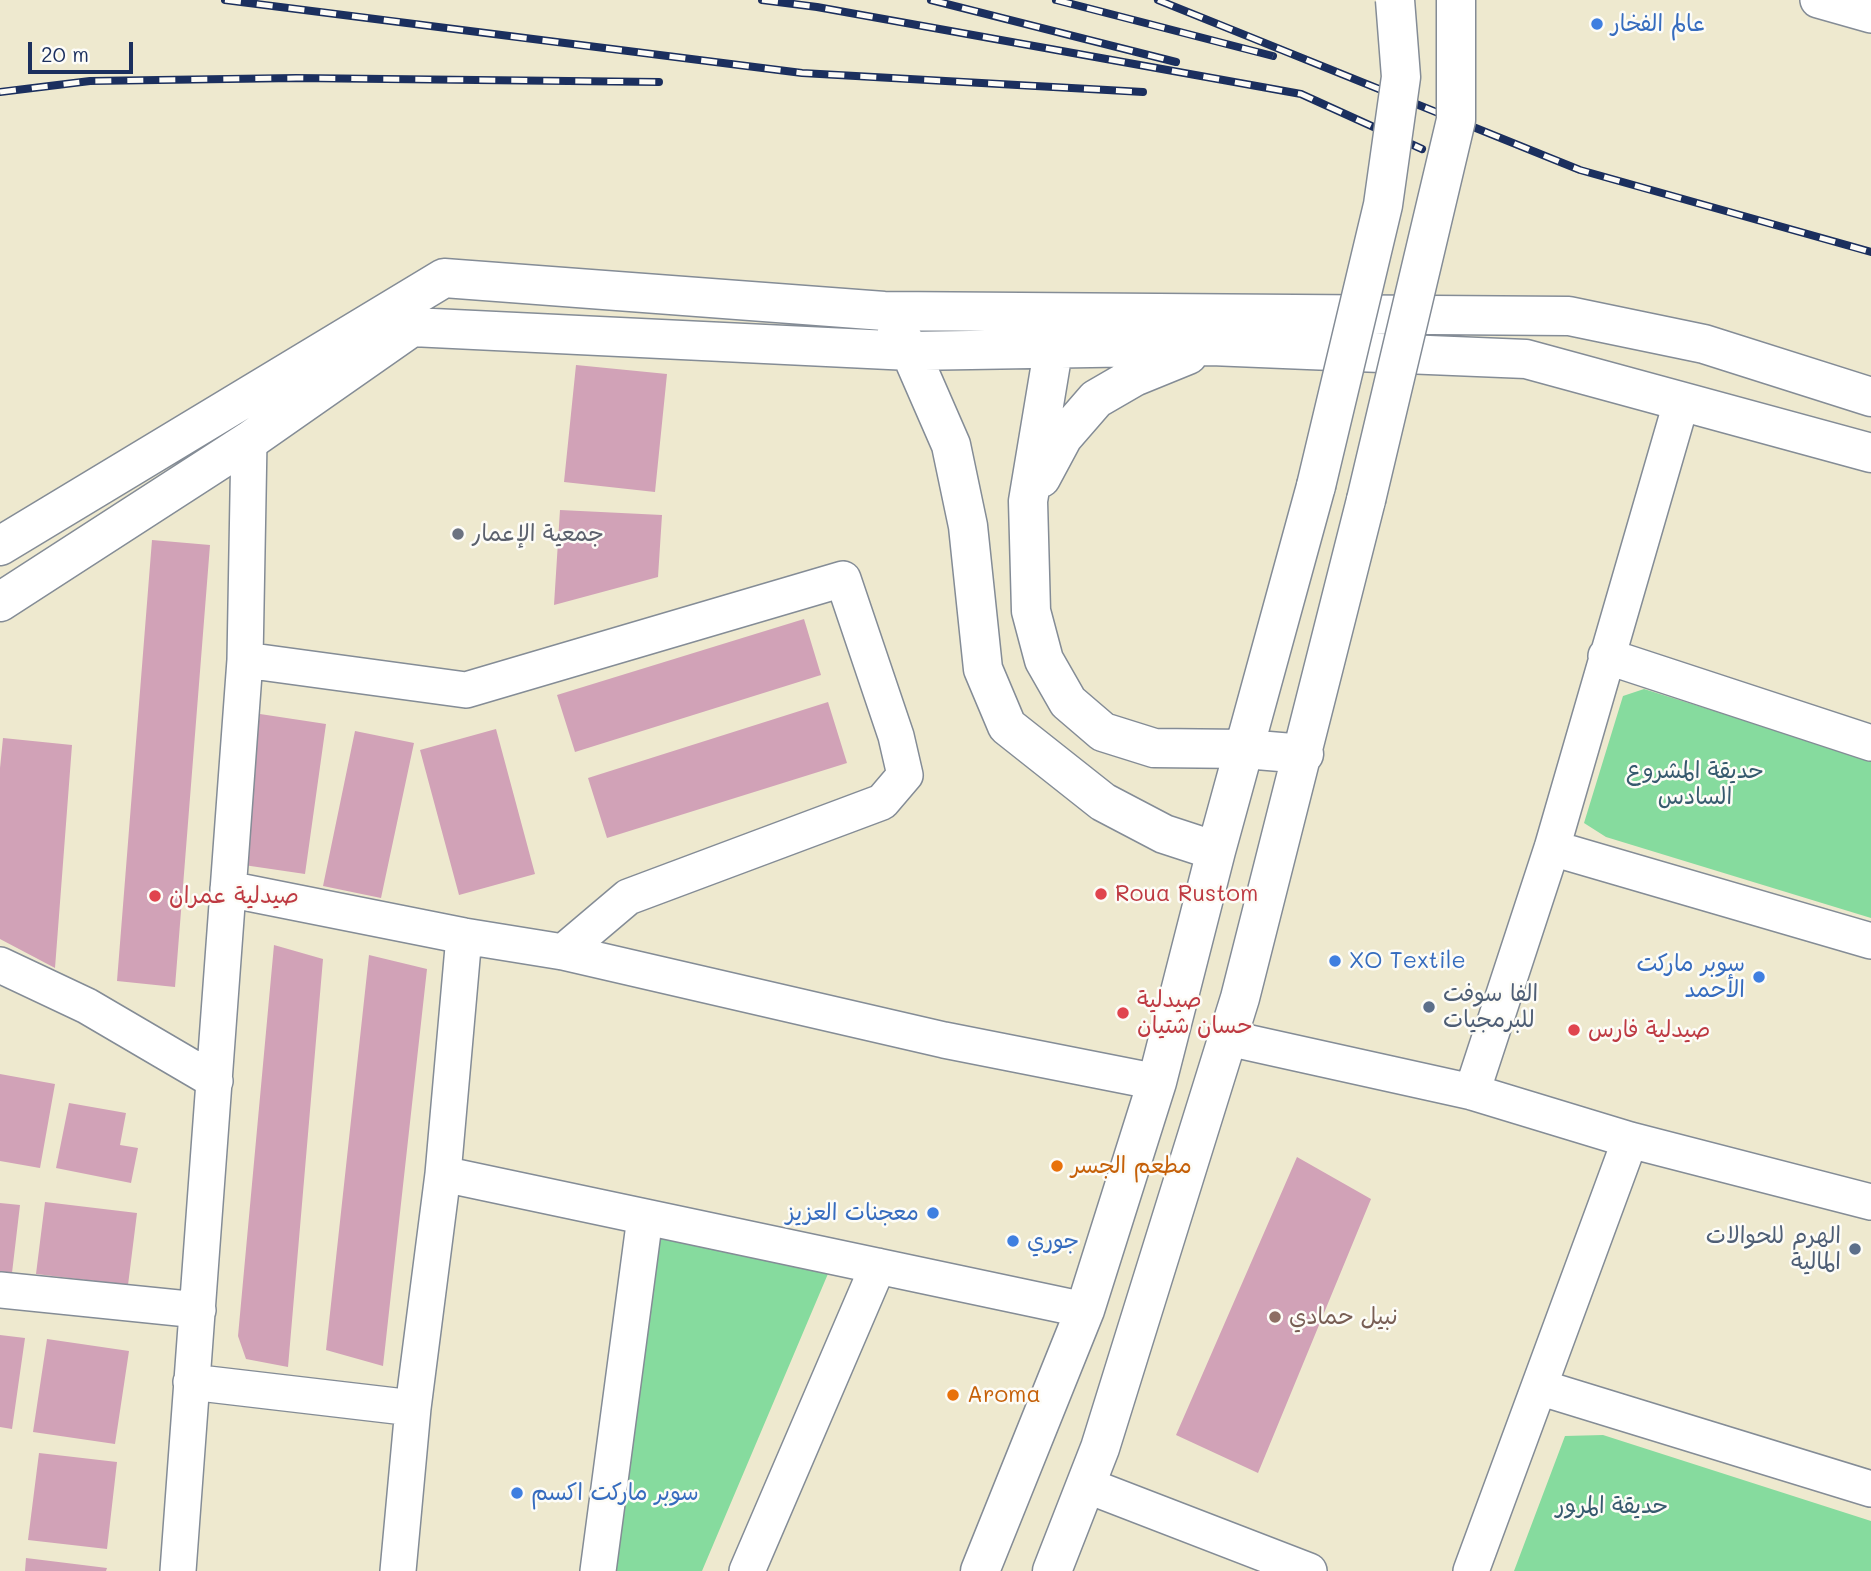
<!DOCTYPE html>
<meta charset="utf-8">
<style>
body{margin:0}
#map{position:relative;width:1871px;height:1571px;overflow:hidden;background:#eee9cf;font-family:Mali,sans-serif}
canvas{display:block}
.scale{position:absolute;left:28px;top:42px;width:105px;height:32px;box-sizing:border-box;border:4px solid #1b2f5e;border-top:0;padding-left:9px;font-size:21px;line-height:24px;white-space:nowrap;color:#1b2f5e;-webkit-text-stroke:5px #fdfcf7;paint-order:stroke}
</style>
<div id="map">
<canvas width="1871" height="1571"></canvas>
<div class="scale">20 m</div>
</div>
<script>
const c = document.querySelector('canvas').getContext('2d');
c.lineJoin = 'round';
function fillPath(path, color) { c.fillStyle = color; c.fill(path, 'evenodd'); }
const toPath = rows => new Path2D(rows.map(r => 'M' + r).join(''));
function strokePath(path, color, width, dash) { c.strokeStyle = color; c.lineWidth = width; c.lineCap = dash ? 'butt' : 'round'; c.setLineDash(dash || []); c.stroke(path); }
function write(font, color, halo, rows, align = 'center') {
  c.font = font + ' Mali,"Playpen Sans Arabic",sans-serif'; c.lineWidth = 5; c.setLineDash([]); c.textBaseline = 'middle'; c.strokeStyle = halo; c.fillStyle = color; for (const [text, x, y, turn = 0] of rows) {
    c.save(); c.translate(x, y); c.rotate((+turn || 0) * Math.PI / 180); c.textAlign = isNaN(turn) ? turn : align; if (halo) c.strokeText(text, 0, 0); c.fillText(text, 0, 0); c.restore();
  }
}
const green = toPath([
 [1644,689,1871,760,1871,918,1606,837,1584,823,1623,696],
 [657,1232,830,1269,702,1571,611,1571],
 [1603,1435,1871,1521,1871,1571,1514,1571,1565,1436]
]);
const building = toPath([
 [576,365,667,374,655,492,564,482],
 [560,510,662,515,658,577,554,605],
 [152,540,210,545,175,987,117,981],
 [804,619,821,675,575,752,557,695],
 [828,702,847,763,607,838,588,778],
 [260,714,326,724,305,874,237,864],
 [496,729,535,874,459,895,420,750],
 [355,731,414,743,381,898,323,886],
 [3,738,72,745,55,968,0,939,0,768],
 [274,945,323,959,288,1367,246,1359,238,1336],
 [369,955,427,969,383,1366,326,1350],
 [0,1074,55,1084,40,1168,0,1161],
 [69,1103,126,1113,120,1145,138,1148,131,1183,56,1168],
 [1297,1157,1371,1199,1258,1473,1176,1435],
 [45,1202,137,1213,128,1285,36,1274],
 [0,1203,20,1205,12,1273,0,1272],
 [0,1335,25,1338,12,1429,0,1427],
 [47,1339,129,1351,115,1444,33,1432],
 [39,1453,117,1462,107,1549,28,1540],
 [26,1558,107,1568,106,1571,25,1571]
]);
const minor = toPath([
 [1818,0,1871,15],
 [1606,656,1871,743],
 [245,660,466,690,843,579,896,736,905,775,882,802,628,897,563,952],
 [1552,848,1871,941],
 [228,889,464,936,563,952,944,1040,1157,1082],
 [0,965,87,1006,215,1081],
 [1228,1038,1472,1092,1630,1140,1871,1202],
 [1472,1092,1552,848,1681,403],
 [443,1174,1085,1310],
 [0,1290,198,1310],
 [191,1382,413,1408],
 [1539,1387,1871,1489],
 [1086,1485,1309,1571],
 [178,1571,245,660,249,441],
 [398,1571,413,1408,443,1174,464,936],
 [598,1571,645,1217],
 [747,1571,878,1266],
 [1471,1571,1630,1140]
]);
const major = toPath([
 [1057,327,1028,501,1031,611,1044,660,1068,702,1103,732,1154,748,1245,749,1304,754],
 [897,330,910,351,951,445,968,526,983,669,1007,726,1103,802,1164,834,1216,851],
 [1041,478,1063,437,1096,399,1134,377,1188,355],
 [0,546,444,278,884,311,1569,316,1704,344,1871,397],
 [0,602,249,441,412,327,910,351,1211,346,1526,359,1871,453],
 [980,1571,1085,1310,1157,1082,1216,851,1316,486],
 [1052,1571,1100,1448,1240,998,1366,500]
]);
const rail = toPath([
 [225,0,802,73,1143,92],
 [762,0,817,7,1301,94,1422,149],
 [931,0,1176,62],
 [1056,0,1273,56],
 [1158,0,1580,170,1871,252],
 [0,92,90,81,296,78,659,82]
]);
const majorBridge = toPath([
 [1316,486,1383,205,1401,77,1395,0],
 [1366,500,1456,120,1456,0]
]);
const markers = [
 [1597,24,7,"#3f7fe0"],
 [458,534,7,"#6b7280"],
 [1101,894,7,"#e0444e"],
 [155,896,7,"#e0444e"],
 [1335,961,7,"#3f7fe0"],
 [1759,977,7,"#3f7fe0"],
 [1429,1007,7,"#5c6f8a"],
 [1123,1013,7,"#e0444e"],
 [1574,1030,7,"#e0444e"],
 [1057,1166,7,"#e8710a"],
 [933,1213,7,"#3f7fe0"],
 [1013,1241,7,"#3f7fe0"],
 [1855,1249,7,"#5c6f8a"],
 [1275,1317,7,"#8d6e63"],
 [953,1395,7,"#e8710a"],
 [517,1493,7,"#3f7fe0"]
];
const shopNames = [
 ["عالم الفخار",1611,24],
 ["XO Textile",1349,961],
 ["سوبر ماركت",1745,964,"right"],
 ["الأحمد",1745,990,"right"],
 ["معجنات العزيز",919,1213,"right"],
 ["جوري",1027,1241],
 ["سوبر ماركت اكسم",531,1493]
];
const worshipNames = [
 ["جمعية الإعمار",472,534]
];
const parkNames = [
 ["حديقة المشروع",1695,771],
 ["السادس",1695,797],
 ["حديقة المرور",1612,1506]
];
const healthNames = [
 ["Roua Rustom",1115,894],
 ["صيدلية عمران",169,896],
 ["صيدلية",1137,1000],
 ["حسان شتيان",1137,1026],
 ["صيدلية فارس",1588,1030]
];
const serviceNames = [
 ["الفا سوفت",1443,994],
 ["للبرمجيات",1443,1020],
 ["الهرم للحوالات",1841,1236,"right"],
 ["المالية",1841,1262,"right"]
];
const foodNames = [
 ["مطعم الجسر",1071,1166],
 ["Aroma",967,1395]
];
const educationNames = [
 ["نبيل حمادي",1289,1317]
];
fillPath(green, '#86db9e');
fillPath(building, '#d1a2b7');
strokePath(minor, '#848c96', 38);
strokePath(major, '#848c96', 41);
strokePath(minor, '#fff', 35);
strokePath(major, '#fff', 38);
strokePath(rail, '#1b2f5e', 8);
strokePath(rail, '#fdfcf7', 5, [16]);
strokePath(majorBridge, '#848c96', 41, []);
strokePath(majorBridge, '#fff', 38);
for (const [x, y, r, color] of markers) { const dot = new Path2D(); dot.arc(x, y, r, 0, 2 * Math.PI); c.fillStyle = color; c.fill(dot); strokePath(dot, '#fdfcf7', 2.5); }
write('23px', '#366cbe', '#fdfcf7', shopNames, 'left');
write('23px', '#5b616d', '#fdfcf7', worshipNames, 'left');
write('23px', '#365a6e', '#fdfcf7', parkNames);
write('23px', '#be3a42', '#fdfcf7', healthNames, 'left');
write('23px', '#4e5e75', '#fdfcf7', serviceNames, 'left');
write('23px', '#c56008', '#fdfcf7', foodNames, 'left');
write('23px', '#785e54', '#fdfcf7', educationNames, 'left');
</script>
